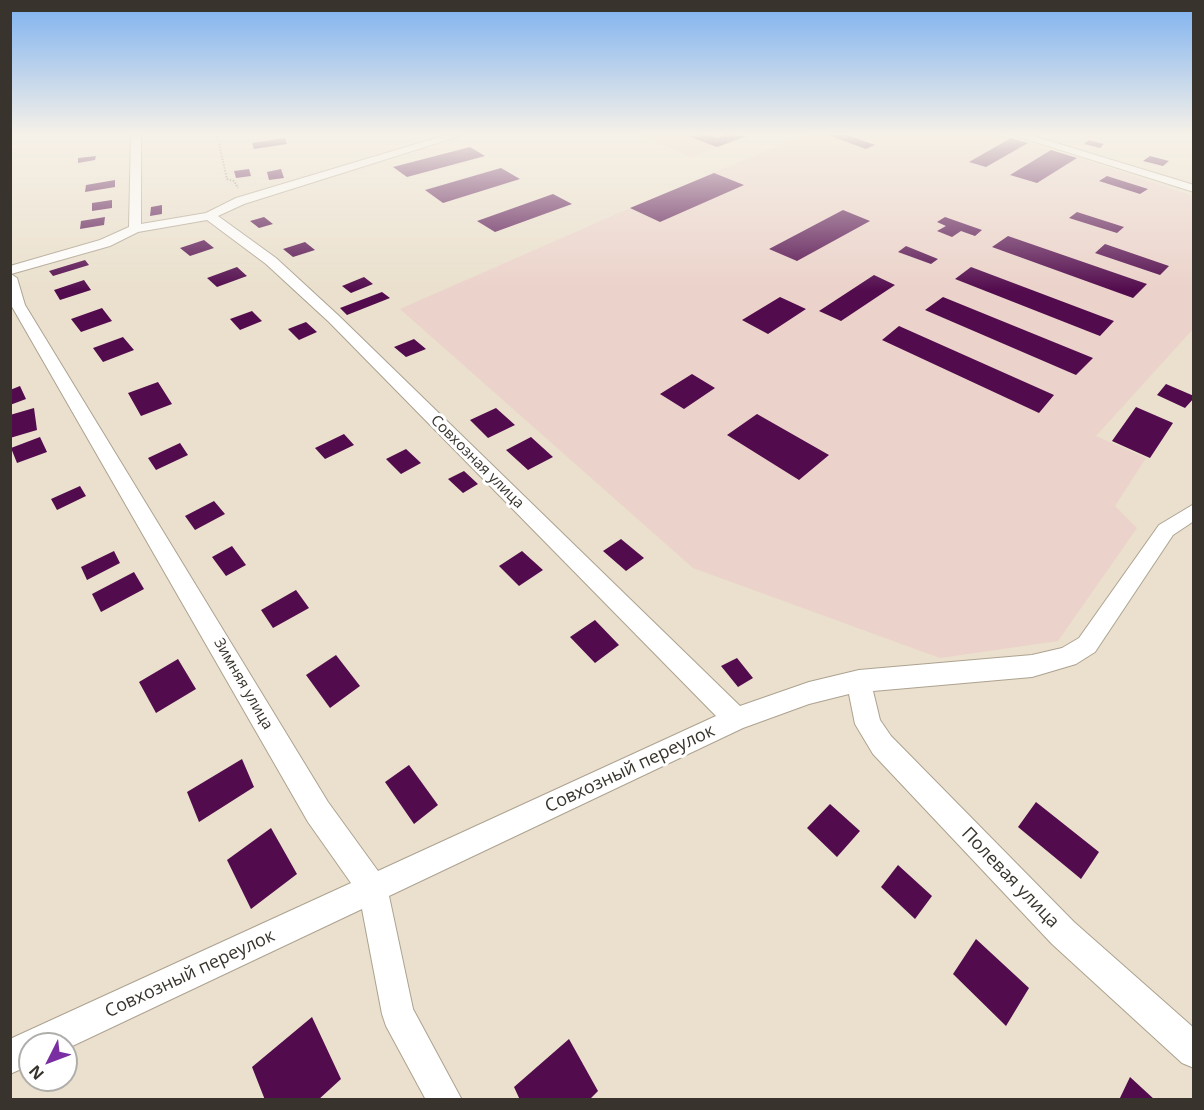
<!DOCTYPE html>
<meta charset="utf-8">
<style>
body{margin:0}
#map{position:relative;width:1204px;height:1110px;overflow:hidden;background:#eae0cd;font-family:"Open Sans",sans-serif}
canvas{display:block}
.frame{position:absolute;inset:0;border:12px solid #38342d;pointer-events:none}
.north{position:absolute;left:18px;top:1032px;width:60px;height:60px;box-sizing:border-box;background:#fff;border:2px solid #afaeab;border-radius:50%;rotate:228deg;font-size:16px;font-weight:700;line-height:24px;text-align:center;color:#38342d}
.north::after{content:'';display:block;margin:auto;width:21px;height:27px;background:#792fa2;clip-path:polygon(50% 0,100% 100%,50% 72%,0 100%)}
</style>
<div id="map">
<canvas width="1204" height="1110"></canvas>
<div class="frame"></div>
<div class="north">N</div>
</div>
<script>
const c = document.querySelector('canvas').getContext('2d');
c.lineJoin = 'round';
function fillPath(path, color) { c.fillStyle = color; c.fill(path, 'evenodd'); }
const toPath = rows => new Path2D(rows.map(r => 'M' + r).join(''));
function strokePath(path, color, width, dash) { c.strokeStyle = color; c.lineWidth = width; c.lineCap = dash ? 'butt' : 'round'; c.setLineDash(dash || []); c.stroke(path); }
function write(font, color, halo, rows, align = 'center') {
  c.font = font + ' "Open Sans",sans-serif'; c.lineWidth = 6; c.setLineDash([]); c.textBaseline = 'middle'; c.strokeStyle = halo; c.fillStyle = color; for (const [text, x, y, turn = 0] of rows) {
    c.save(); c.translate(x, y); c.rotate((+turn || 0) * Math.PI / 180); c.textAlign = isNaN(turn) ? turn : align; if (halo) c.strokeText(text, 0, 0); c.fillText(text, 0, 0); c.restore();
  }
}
const industrial = toPath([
 [638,135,750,135,692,158],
 [804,135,1000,135,1082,159,1193,196,1193,329,1096,436,1146,458,1115,506,1137,528,1058,641,940,658,693,568,400,309,630,208]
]);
const building = toPath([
 [710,135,717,138,724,135,747,136,717,147,688,136],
 [828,135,847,135,875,145,866,149],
 [285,138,287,144,254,149,252,143],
 [1011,138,1028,143,986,167,969,162],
 [1089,140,1104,144,1100,148,1084,144],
 [470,147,485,156,407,177,393,167],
 [1051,150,1077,158,1037,183,1010,175],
 [96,156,95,160,78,163,78,158],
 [1150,156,1169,161,1163,166,1143,161],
 [501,168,520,179,443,203,425,190],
 [249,169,251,176,236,178,234,171],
 [281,169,284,178,269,180,267,172],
 [714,173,744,185,660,222,630,208],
 [1107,176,1148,189,1140,194,1099,181],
 [115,180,115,187,85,192,86,185],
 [553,194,572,204,495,232,477,221],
 [112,200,112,208,92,211,92,203],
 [162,205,162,214,150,216,151,207],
 [843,210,870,221,797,261,769,249],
 [1077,212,1124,227,1117,233,1069,218],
 [105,217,104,225,80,229,81,221],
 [264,217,273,224,259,228,250,221],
 [945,217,982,230,975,236,961,231,952,237,937,231,946,226,937,222],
 [1008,236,1147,284,1133,298,992,247],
 [204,240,214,248,190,256,180,248],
 [305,242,315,250,293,257,283,249],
 [1105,244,1169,266,1160,275,1095,253],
 [906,246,938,259,931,264,898,252],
 [85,260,89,265,53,276,49,271],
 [237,267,247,276,217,287,207,278],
 [971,267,1114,321,1100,336,955,279],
 [874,275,895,285,841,321,819,311],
 [364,277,373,284,351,293,342,286],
 [84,280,91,290,60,300,54,290],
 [382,292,390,298,347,315,340,308],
 [780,297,806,309,768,334,742,320],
 [943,297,1093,358,1076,375,925,310],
 [102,308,112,321,81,332,71,319],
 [252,311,262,321,240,330,230,319],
 [306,322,317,332,299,340,288,329],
 [899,326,1054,395,1039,413,882,340],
 [123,337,134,350,103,362,93,348],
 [414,339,426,349,406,357,394,347],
 [692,374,715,388,684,409,660,394],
 [158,382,172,404,141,416,128,393],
 [1166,384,1194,396,1194,398,1185,408,1157,395],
 [20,386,26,399,10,405,10,390],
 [1136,407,1173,423,1150,458,1112,441],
 [34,408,37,430,10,438,10,415],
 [496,408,515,425,488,438,470,420],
 [757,414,829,455,799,480,727,435],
 [344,434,354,445,325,459,315,448],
 [40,437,47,452,17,463,11,448],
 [531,437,553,457,528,470,506,450],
 [180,443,188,455,156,470,148,458],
 [406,449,421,463,401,474,386,459],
 [464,471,478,484,463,493,448,479],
 [80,486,86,496,57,510,51,499],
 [214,501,225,514,195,530,185,516],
 [621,539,644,558,626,571,603,551],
 [232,546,246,565,226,576,212,557],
 [114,551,120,563,87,580,81,567],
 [522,551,543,570,519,586,499,566],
 [134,572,144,589,101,612,92,594],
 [296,590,309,608,273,628,261,610],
 [595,620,619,645,595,663,570,637],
 [336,655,360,686,330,708,306,675],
 [737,658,753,678,738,687,721,666],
 [178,659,196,689,156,713,139,682],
 [242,759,254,787,199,822,187,792],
 [409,765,438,805,414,824,385,782],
 [1036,802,1099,852,1081,879,1018,827],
 [830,804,860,831,837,857,807,828],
 [271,828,297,874,251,909,227,860],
 [898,865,932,896,915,919,881,887],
 [976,939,1029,988,1006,1026,953,974],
 [312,1017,341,1079,318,1100,265,1100,252,1067],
 [569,1039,598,1091,589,1100,520,1100,514,1087],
 [1130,1077,1155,1100,1119,1100]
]);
const path = toPath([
 [217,135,227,179,234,181,238,188]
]);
const minor = toPath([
 [131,135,141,135,141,224,206,213,236,198,446,135,463,135,244,204,218,216,276,258,339,316,740,706,809,682,859,670,1032,655,1062,648,1079,638,1159,525,1194,504,1194,521,1173,535,1095,652,1076,664,1032,677,873,691,880,720,891,736,1074,922,1194,1028,1194,1068,1182,1063,1052,944,873,754,855,724,849,694,809,704,743,728,389,896,413,1009,462,1100,426,1100,386,1026,382,1014,362,909,66,1049,66,1044,30,1044,30,1065,10,1074,10,1039,351,883,308,822,11,305,10,266,100,240,129,227,131,135],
 [207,220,266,264,329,322,716,716,378,871,328,802,25,305,17,278,11,274,110,246,138,232,207,220],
 [1013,135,1030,135,1194,185,1194,192,1013,135]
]);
const streetNames = [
 ["Совхозная улица",477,462,45],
 ["Зимняя улица",243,684,60]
];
const nearStreetnames = [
 ["Совхозный переулок",630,769,-25],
 ["Полевая улица",1010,878,46],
 ["Совхозный переулок",190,974,-25]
];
fillPath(industrial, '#ebd2ca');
fillPath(building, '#520b4d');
strokePath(minor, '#aca290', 2);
strokePath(path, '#9a9385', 2, [1.5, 1.5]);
fillPath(minor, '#fff');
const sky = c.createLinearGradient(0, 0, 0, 291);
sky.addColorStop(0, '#7cb1f0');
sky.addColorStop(0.46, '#f6f1e8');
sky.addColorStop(1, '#f6f1e800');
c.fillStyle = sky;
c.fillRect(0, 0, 1204, 291);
write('15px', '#38342d', '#fff', streetNames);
write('18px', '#38342d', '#fff', nearStreetnames);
</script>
